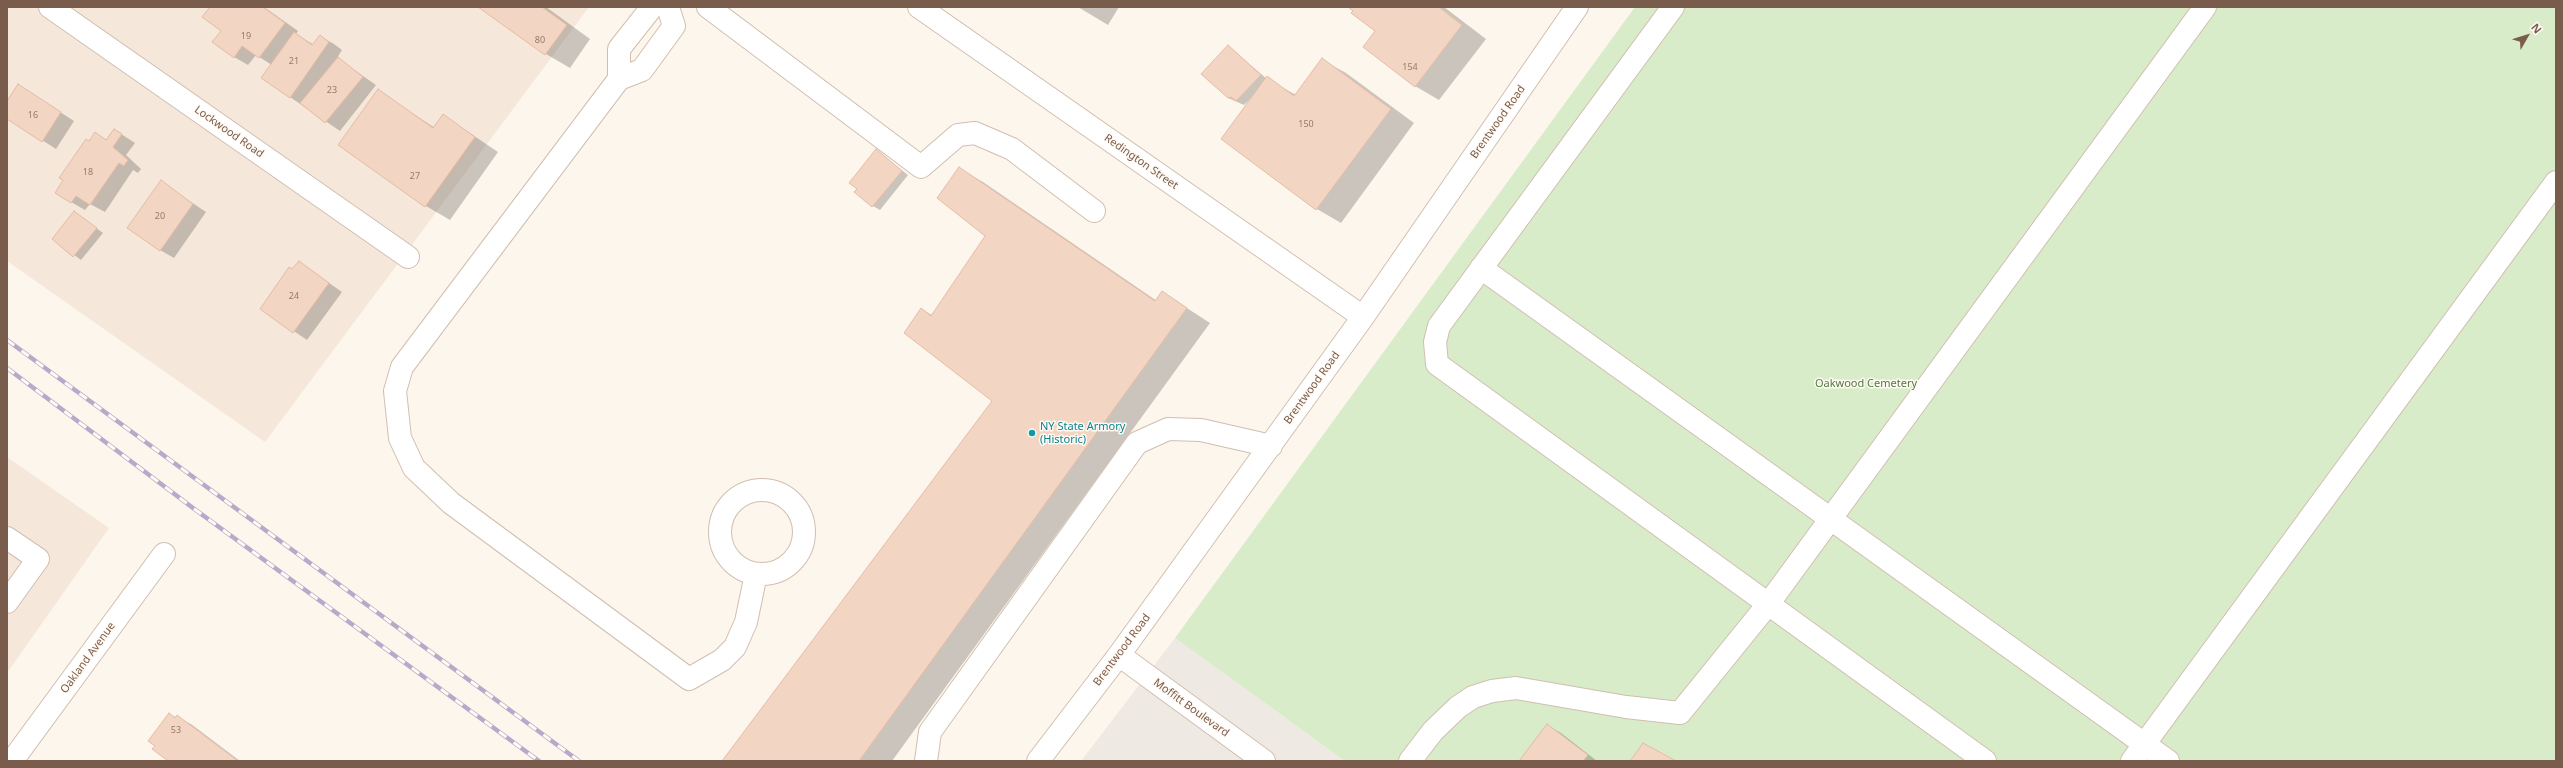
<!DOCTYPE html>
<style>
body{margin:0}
#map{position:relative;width:2563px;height:768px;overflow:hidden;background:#fdf6ec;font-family:"Noto Sans",sans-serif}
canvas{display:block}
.frame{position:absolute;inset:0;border:8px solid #7a5c4d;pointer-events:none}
.north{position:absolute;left:2507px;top:16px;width:40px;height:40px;-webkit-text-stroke:3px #fffaf3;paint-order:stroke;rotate:51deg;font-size:11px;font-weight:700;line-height:16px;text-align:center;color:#7a5c4d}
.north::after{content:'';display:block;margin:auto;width:14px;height:18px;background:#7a5c4d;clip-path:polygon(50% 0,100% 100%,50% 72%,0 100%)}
</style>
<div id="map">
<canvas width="2563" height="768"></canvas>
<div class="frame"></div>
<div class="north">N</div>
</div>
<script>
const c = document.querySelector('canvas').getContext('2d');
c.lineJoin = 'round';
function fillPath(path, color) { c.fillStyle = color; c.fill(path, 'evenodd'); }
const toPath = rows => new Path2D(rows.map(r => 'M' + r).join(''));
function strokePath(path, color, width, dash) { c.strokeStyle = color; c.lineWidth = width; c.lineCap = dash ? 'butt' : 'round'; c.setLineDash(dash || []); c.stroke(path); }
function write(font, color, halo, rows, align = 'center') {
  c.font = font + ' "Noto Sans",sans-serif'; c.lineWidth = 3; c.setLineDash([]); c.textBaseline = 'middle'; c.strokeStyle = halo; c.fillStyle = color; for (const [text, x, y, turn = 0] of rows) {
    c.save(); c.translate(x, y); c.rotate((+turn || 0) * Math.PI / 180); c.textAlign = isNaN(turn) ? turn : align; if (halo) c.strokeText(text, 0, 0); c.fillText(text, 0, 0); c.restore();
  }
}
const residential = toPath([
 [7,7,589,7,265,442,7,261],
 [7,457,109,528,7,673]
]);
const industrial = toPath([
 [1175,638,1345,761,1081,761]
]);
const green = toPath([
 [1635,7,2556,7,2556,761,1676,761,1643,744,1630,761,1345,761,1175,638]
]);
const shadow = toPath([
 [211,7,264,7,298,31,296,34,314,45,320,36,334,44,342,50,337,58,376,85,340,131,290,97,272,65,256,55,248,65,234,57],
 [479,7,546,7,590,39,570,68,546,54],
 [1078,7,1119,7,1108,25],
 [1350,7,1444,7,1486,39,1439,100,1415,86,1377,31],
 [1228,46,1267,79,1296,95,1322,60,1346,73,1414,123,1341,223,1317,209,1222,139,1255,94,1244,105,1228,98],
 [18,85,74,121,56,149,7,118,7,102],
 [378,91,435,128,443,115,498,152,450,220,426,206,339,145],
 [115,130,135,143,126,155,141,169,138,173,133,170,105,212,90,204,85,210,71,202,89,142,95,134,107,140],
 [877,151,908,175,880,210,873,206],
 [960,169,983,182,1157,301,1162,292,1210,323,892,761,723,761,993,401,921,309,932,315,986,236],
 [161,182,206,212,174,258,160,250],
 [74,212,103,233,81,260,53,239],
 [299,262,342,292,307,340,261,309],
 [169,714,191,724,240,761,170,761],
 [1547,725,1561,733,1597,761,1520,761]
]);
const building = toPath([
 [210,7,263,7,285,23,259,58,242,46,234,58,212,42,221,31,202,17,210,7],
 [478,7,542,7,567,25,545,55,478,7],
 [1348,7,1439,7,1462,25,1415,87,1363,47,1375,31,1351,13,1353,11,1348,7],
 [294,32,312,45,320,35,329,42,290,98,261,78,294,32],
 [1228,45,1261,75,1236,101,1231,97,1228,98,1201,74,1228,45],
 [338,57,363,77,325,123,300,103,338,57],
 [1322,58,1391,109,1316,210,1221,139,1267,76,1294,96,1322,58],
 [18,84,61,112,42,142,7,119,7,101,18,84],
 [378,89,433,128,443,114,475,137,425,207,338,145,378,89],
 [114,129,122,134,113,147,128,160,124,166,119,163,90,205,76,196,71,203,55,193,63,180,59,178,86,139,89,141,95,132,106,140,114,129],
 [876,149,902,171,872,207,854,192,857,189,849,183,876,149],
 [959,167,1155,301,1162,291,1187,308,859,761,722,761,992,401,904,333,921,308,931,316,985,236,937,198,959,167],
 [161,180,193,204,160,251,127,228,161,180],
 [74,211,97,228,73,257,52,239,74,211],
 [299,261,329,283,293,333,260,309,289,267,292,269,299,261],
 [169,713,175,718,177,715,238,761,168,761,152,749,155,746,148,741,169,713],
 [1547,724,1588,755,1583,761,1519,761,1547,724],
 [1643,743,1676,761,1630,761,1643,743]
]);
const minor = toPath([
 [50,7,408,257],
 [668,7,674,26,642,70,619,79,402,367,395,391,400,438,414,468,451,503,689,679,722,660,735,647,746,622,756,574],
 [708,7,921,167,958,135,975,133,1012,149,1094,211],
 [919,7,1363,317],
 [1673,7,1439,326,1435,342,1437,364,1985,761],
 [619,79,619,49,652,7],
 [1481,268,2168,761],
 '720 532a42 42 0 1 1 84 0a42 42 0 1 1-84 0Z',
 [7,538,38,559,7,602],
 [1119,655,1264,761],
 [12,761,164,554],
 [926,761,930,732,1137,443,1168,429,1201,430,1271,446],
 [1038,761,1119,655,1363,317,1577,7],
 [1410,761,1433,731,1458,707,1473,697,1492,691,1516,688,1626,707,1680,713,1769,603,2205,7],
 [2132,761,2556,182]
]);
const rail = toPath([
 [7,340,579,761],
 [7,368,193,508,539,761]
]);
const markers = [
 [1032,433,4,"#0f9aa8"]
];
const numberNames = [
 ["19",246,36],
 ["80",540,40],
 ["21",294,61],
 ["154",1410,67],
 ["23",332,90],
 ["16",33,115],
 ["150",1306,124],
 ["18",88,172],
 ["27",415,176],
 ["20",160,216],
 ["24",294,296],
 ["53",176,730]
];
const streetNames = [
 ["Brentwood Road",1498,122,-55],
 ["Lockwood Road",229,132,35],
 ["Redington Street",1141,162,35],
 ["Brentwood Road",1312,388,-54],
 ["Brentwood Road",1122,650,-53],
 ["Oakland Avenue",88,658,-54],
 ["Moffitt Boulevard",1191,708,36]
];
const parkNames = [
 ["Oakwood Cemetery",1866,384]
];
const cultureNames = [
 ["NY State Armory",1040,427],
 ["(Historic)",1040,440]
];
fillPath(residential, '#f5e8da');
fillPath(industrial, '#efe9e4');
fillPath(green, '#d8ecc9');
fillPath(shadow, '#0003');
fillPath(building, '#f3d5c3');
strokePath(building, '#e6bba3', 1);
strokePath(minor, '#d1beb0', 24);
strokePath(minor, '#fff', 22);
strokePath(rail, '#b9a8c9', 4.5);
strokePath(rail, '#fffaf3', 3, [9]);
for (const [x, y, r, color] of markers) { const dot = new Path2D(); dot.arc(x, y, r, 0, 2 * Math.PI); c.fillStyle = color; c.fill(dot); strokePath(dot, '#fffaf3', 1.5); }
write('9px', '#987a6a', null, numberNames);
write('11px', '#7a5c4d', '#fffaf3', streetNames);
write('11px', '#537a41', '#fffaf3', parkNames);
write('11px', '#0d838f', '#fffaf3', cultureNames, 'left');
</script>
